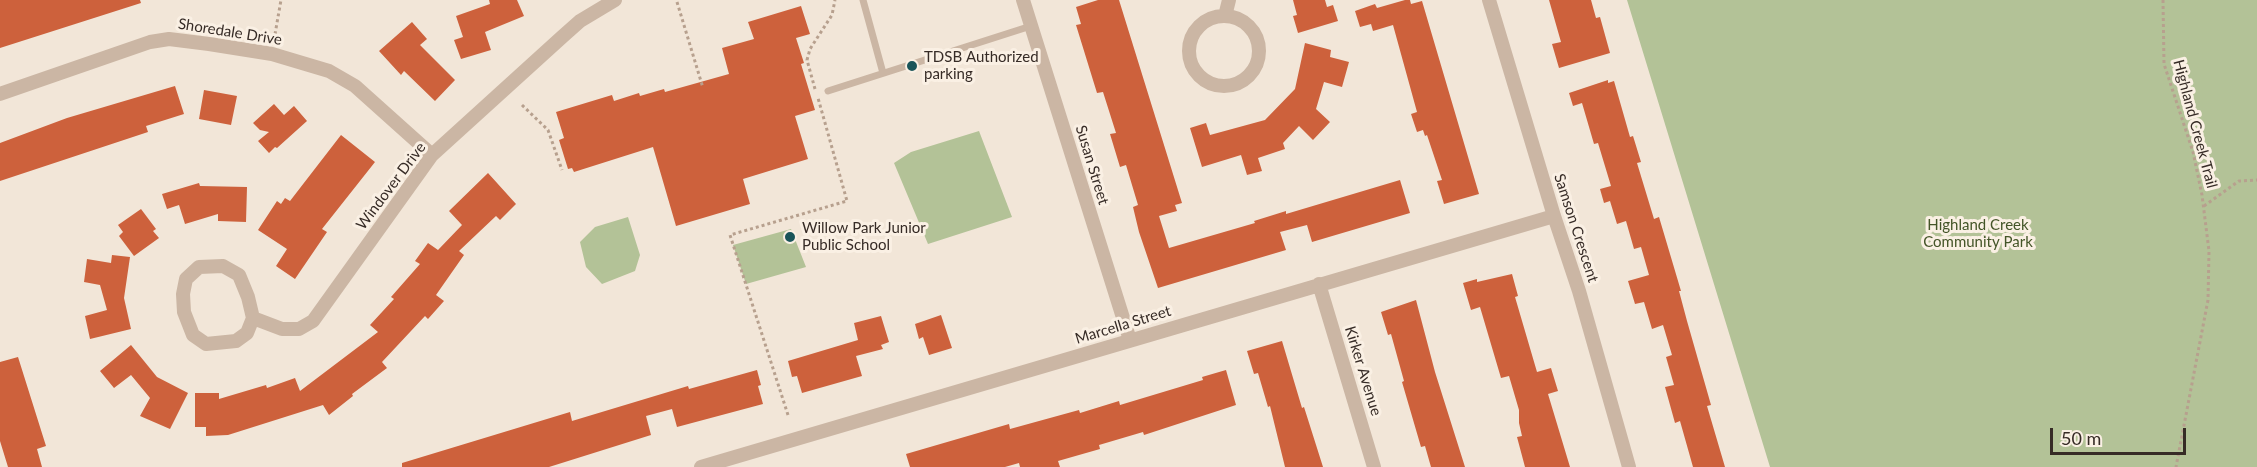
<!DOCTYPE html>
<style>
body{margin:0}
#map{position:relative;width:2257px;height:467px;overflow:hidden;background:#f2e6d8;font-family:Lato,sans-serif}
canvas{display:block}
.scale{position:absolute;left:2050px;top:428px;width:136px;height:27px;box-sizing:border-box;border:3px solid #362b26;border-top:0;padding-left:8px;font-size:18px;line-height:21px;white-space:nowrap;color:#362b26;-webkit-text-stroke:4px #faf0e4;paint-order:stroke}
</style>
<div id="map">
<canvas width="2257" height="467"></canvas>
<div class="scale">50 m</div>
</div>
<script>
const c = document.querySelector('canvas').getContext('2d');
c.lineJoin = 'round';
function fillPath(path, color) { c.fillStyle = color; c.fill(path, 'evenodd'); }
const toPath = rows => new Path2D(rows.map(r => 'M' + r).join(''));
function strokePath(path, color, width, dash) { c.strokeStyle = color; c.lineWidth = width; c.lineCap = dash ? 'butt' : 'round'; c.setLineDash(dash || []); c.stroke(path); }
function write(font, color, halo, rows, align = 'center') {
  c.font = font + ' Lato,sans-serif'; c.lineWidth = 6; c.setLineDash([]); c.textBaseline = 'middle'; c.strokeStyle = halo; c.fillStyle = color; for (const [text, x, y, turn = 0] of rows) {
    c.save(); c.translate(x, y); c.rotate((+turn || 0) * Math.PI / 180); c.textAlign = isNaN(turn) ? turn : align; if (halo) c.strokeText(text, 0, 0); c.fillText(text, 0, 0); c.restore();
  }
}
const green = toPath([
 [1627,0,2257,0,2257,467,1770,467],
 [979,131,1012,217,928,244,894,163,911,152],
 [628,217,640,255,635,271,602,284,586,267,580,242,595,227],
 [791,229,806,267,746,284,733,245]
]);
const building = toPath([
 [0,0,140,0,141,3,0,48],
 [489,0,517,0,524,16,485,32,491,50,461,59,454,40,463,37,456,16,490,4],
 [1098,0,1119,0,1182,203,1175,205,1177,211,1159,216,1169,248,1255,223,1254,221,1286,211,1286,214,1400,180,1410,213,1312,242,1307,225,1280,232,1286,250,1158,288,1139,232,1133,207,1138,205,1126,165,1120,167,1110,134,1116,133,1103,92,1097,93,1076,25,1081,24,1076,7],
 [1293,0,1325,0,1327,7,1333,5,1338,21,1298,33,1293,16,1297,15],
 [1405,0,1410,0,1411,4,1422,1,1479,194,1444,204,1437,181,1442,180,1427,135,1425,136,1423,130,1417,132,1411,114,1417,112,1393,25,1373,31,1371,24,1360,27,1355,11,1375,4,1377,8],
 [1549,0,1591,0,1596,18,1600,17,1610,53,1559,68,1552,44,1561,42],
 [801,6,810,34,796,38,804,63,801,64,815,110,795,116,808,159,743,179,750,204,676,226,653,147,574,172,572,168,568,169,559,140,564,138,556,112,612,95,614,101,639,93,640,96,664,89,665,92,729,74,722,48,754,39,748,22],
 [412,22,427,39,420,45,455,80,435,101,404,71,401,75,379,51],
 [1305,43,1331,50,1330,57,1349,62,1342,87,1324,82,1316,109,1330,122,1313,140,1299,126,1283,143,1285,149,1258,158,1262,171,1247,175,1241,155,1202,167,1190,128,1206,123,1210,135,1265,120,1295,89],
 [1608,80,1608,83,1614,81,1630,137,1633,136,1641,162,1637,163,1654,219,1659,217,1681,291,1679,291,1687,321,1711,405,1707,406,1725,467,1693,467,1680,421,1675,423,1665,387,1674,385,1666,357,1672,355,1663,325,1652,329,1644,302,1635,304,1628,281,1649,275,1641,247,1634,249,1626,221,1617,224,1610,201,1604,203,1600,189,1611,186,1598,143,1594,144,1582,103,1573,106,1569,93],
 [175,86,184,114,146,126,148,132,0,181,0,143,67,118],
 [204,90,237,96,231,125,199,119],
 [274,104,284,115,294,106,307,121,277,148,275,147,269,153,258,141,269,132,260,130,253,123],
 [341,135,375,162,322,229,327,232,295,279,276,266,287,249,258,230,277,201,281,204,285,198,290,201],
 [488,173,516,204,500,220,496,216,459,251,464,255,436,295,444,301,428,319,425,316,382,362,387,368,352,394,353,396,329,415,323,405,228,435,206,436,206,427,195,427,195,393,219,393,219,399,266,385,267,388,295,378,300,391,378,332,370,325,394,299,391,297,420,264,415,261,428,243,438,250,462,225,449,211],
 [199,183,200,186,247,187,246,222,218,221,218,214,185,224,179,205,167,209,162,194],
 [141,209,156,229,153,231,159,238,134,256,119,236,123,232,118,225],
 [112,255,130,257,124,298,131,329,90,339,85,316,107,310,100,285,84,282,87,259,111,263],
 [1512,274,1518,296,1515,297,1537,372,1551,368,1558,391,1548,394,1570,467,1525,467,1517,437,1522,436,1519,423,1519,410,1509,376,1501,378,1480,307,1471,310,1463,283,1477,279,1477,282],
 [1416,300,1435,372,1465,467,1431,467,1425,446,1421,447,1402,382,1404,381,1391,334,1388,335,1381,312],
 [941,315,952,348,929,355,923,337,919,339,915,324],
 [881,316,889,342,881,345,883,349,856,356,862,376,802,393,797,376,792,377,788,361,858,340,854,323],
 [1282,341,1302,408,1304,407,1323,467,1285,467,1270,406,1268,407,1258,373,1254,374,1247,351],
 [131,345,157,377,188,393,170,429,140,416,150,398,131,375,114,388,100,371],
 [18,357,46,446,37,449,42,467,8,467,0,441,0,362],
 [757,370,761,385,758,386,763,404,677,427,672,409,646,416,651,435,549,467,402,467,402,463,570,412,572,421,688,386,689,389],
 [1226,370,1236,405,1144,435,1143,432,1099,445,1100,449,1058,461,1060,467,1020,467,1019,463,1005,467,910,467,906,454,1009,424,1010,429,1079,410,1080,413,1119,401,1120,405,1203,380,1202,377]
]);
const path = toPath([
 [2163,0,2164,64,2193,152,2202,195,2209,251,2208,300,2176,467],
 [677,2,703,88],
 [274,40,281,0],
 [815,89,807,60,810,49,832,15,835,0],
 [522,105,548,130,562,170],
 [2204,206,2239,181,2257,180],
 [788,415,730,235,847,201,818,98]
]);
const service = toPath([
 [863,0,883,73],
 [828,91,1031,26]
]);
const minor = toPath([
 [1023,0,1130,340],
 [1489,0,1554,216,1579,291,1629,467],
 '1189 51a35 35 0 1 1 70 0a35 35 0 1 1-70 0Z',
 [1225,16,1229,0],
 [0,94,150,42,169,39,209,44,272,54,329,71,355,86,432,155],
 [223,266,239,275,248,297,253,318,247,333,236,341,206,344,193,335,184,312,183,294,186,279,199,267,223,266],
 [1319,284,1374,467],
 [253,318,282,329,299,329,313,321,432,155,562,37,580,21,615,0],
 [701,467,1554,216]
]);
const markers = [
 [912,66,6,"#195459"],
 [790,237,6,"#195459"]
];
const streetNames = [
 ["Shoredale Drive",230,32,9],
 ["Highland Creek Trail",2195,124,75],
 ["Susan Street",1092,165,73],
 ["Windover Drive",391,186,-53],
 ["Samson Crescent",1576,228,72],
 ["Marcella Street",1123,325,-17],
 ["Kirker Avenue",1363,371,73]
];
const poiNames = [
 ["TDSB Authorized",924,57],
 ["parking",924,74],
 ["Willow Park Junior",802,228],
 ["Public School",802,245]
];
const parkNames = [
 ["Highland Creek",1978,225],
 ["Community Park",1978,242]
];
fillPath(green, '#b3c297');
fillPath(building, '#cd613c');
strokePath(path, '#b7a08e', 3, [3, 3]);
strokePath(service, '#cbb6a4', 7);
strokePath(minor, '#cbb6a4', 14);
for (const [x, y, r, color] of markers) { const dot = new Path2D(); dot.arc(x, y, r, 0, 2 * Math.PI); c.fillStyle = color; c.fill(dot); strokePath(dot, '#faf0e4', 2); }
write('15px', '#362b26', '#faf0e4', streetNames);
write('15px', '#362b26', '#faf0e4', poiNames, 'left');
write('15px', '#445528', '#faf0e4', parkNames);
</script>
